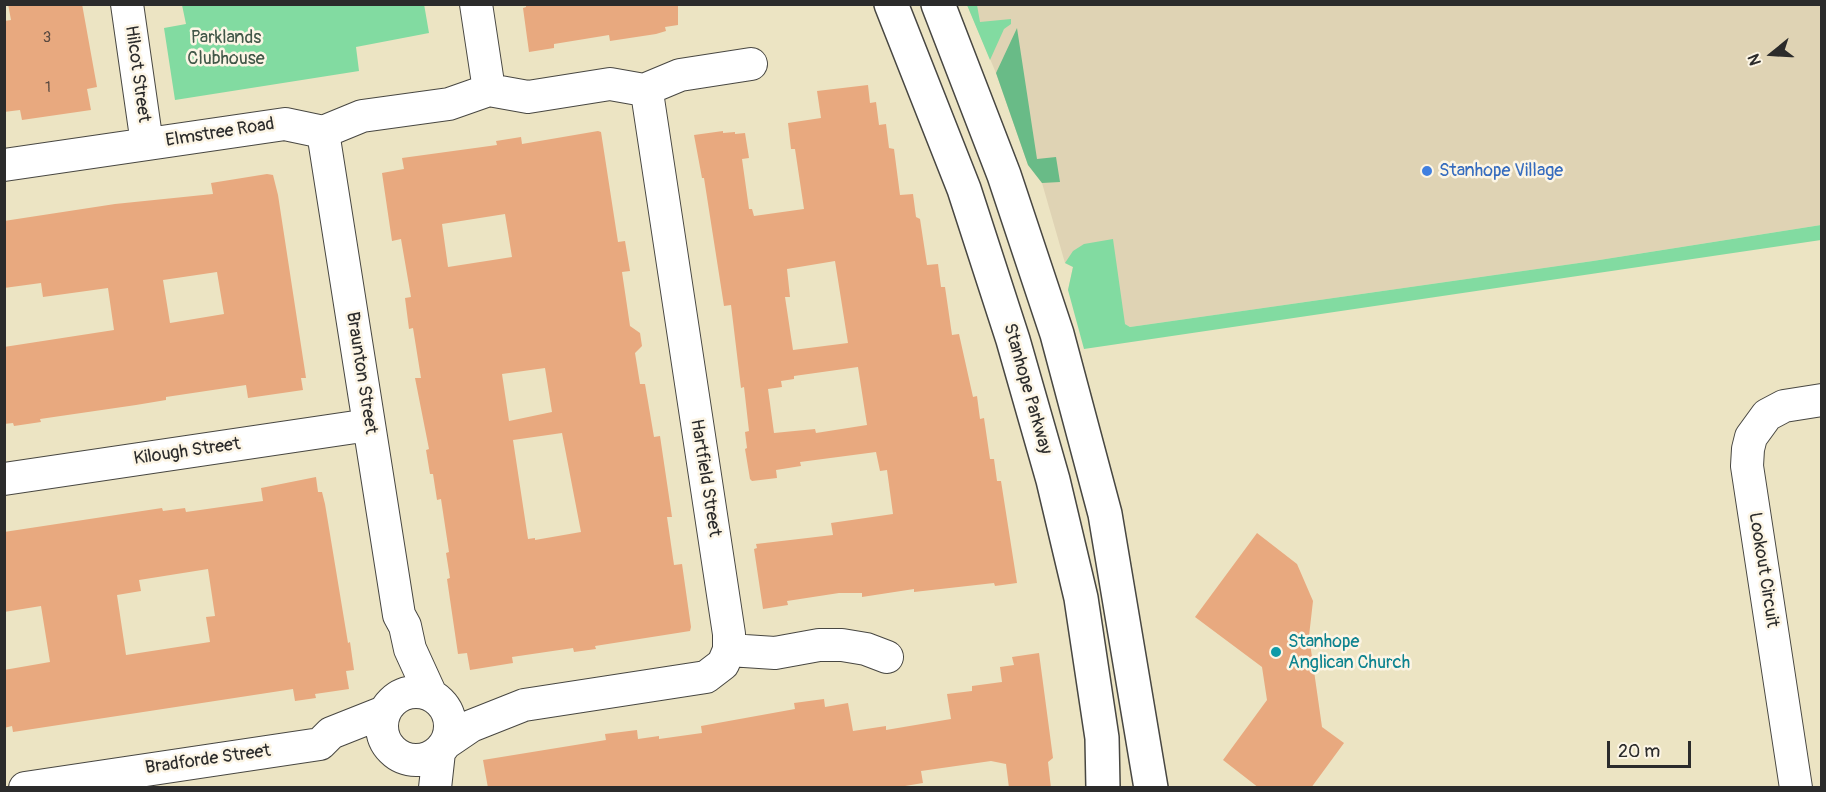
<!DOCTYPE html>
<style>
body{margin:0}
#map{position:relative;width:1826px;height:792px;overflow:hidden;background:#ece4c3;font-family:Pangolin,sans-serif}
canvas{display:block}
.frame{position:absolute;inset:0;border:6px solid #2b2b2b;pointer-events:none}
.north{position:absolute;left:1742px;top:24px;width:60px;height:60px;-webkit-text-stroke:4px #fcf5e5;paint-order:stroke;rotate:252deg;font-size:16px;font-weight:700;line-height:24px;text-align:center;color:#2b2b2b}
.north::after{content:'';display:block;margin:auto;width:21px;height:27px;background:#2b2b2b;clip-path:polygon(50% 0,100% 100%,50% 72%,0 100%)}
.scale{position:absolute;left:1607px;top:741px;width:84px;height:27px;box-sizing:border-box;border:3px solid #2b2b2b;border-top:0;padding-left:8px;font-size:18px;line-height:21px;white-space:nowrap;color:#2b2b2b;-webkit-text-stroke:4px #fcf5e5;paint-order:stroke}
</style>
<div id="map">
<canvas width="1826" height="792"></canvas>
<div class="frame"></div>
<div class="north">N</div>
<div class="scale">20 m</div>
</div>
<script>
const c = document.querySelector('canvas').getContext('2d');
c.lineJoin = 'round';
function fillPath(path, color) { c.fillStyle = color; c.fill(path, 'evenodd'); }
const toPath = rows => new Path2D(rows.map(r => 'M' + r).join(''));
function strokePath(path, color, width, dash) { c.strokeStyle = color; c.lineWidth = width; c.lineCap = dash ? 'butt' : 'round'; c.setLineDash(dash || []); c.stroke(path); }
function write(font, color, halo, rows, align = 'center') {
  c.font = font + ' Pangolin,sans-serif'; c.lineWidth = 5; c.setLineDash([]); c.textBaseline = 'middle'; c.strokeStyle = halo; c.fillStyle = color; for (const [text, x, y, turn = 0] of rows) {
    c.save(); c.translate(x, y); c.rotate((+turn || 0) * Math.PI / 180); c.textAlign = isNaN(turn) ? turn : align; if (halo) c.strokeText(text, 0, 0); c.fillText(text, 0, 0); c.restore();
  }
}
const built = toPath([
 [967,5,1821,5,1821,225,1593,261,1130,327,1068,290,1073,267,1065,263,1042,183,1028,165,996,73]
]);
const green = toPath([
 [424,4,429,33,356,47,359,71,175,100,164,28,186,24,182,5],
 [967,5,977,5,980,22,1011,19,1011,24,1004,29,990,60],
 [1821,225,1821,240,1084,349,1068,290,1073,267,1065,263,1073,251,1084,244,1113,239,1125,324,1130,327,1593,261]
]);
const forest = toPath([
 [1017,28,1037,159,1056,157,1060,182,1042,183,1028,165,996,73]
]);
const building = toPath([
 [8,4,82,4,97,87,87,89,91,110,22,120,20,110,4,112,4,21,11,20],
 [526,4,678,4,678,25,665,27,666,31,656,34,610,41,609,35,554,44,554,48,529,52,523,8,526,7],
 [868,85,870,103,876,102,879,125,886,124,889,148,894,149,900,195,913,194,916,217,920,219,927,265,938,264,941,287,945,287,952,335,959,334,973,397,977,396,980,419,984,418,990,459,994,459,997,481,1001,481,1017,583,995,586,994,583,914,592,914,589,862,597,862,593,839,593,787,601,788,605,763,609,754,549,757,548,756,544,833,535,831,523,893,514,887,470,880,471,876,452,800,462,801,466,776,470,777,478,752,481,750,479,745,449,747,448,745,432,749,431,744,387,741,388,731,305,724,306,704,178,702,178,694,135,723,131,723,133,735,132,735,134,745,133,749,158,742,159,749,209,752,209,754,216,804,209,795,149,791,149,788,123,821,118,817,91],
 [835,261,848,343,793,350,785,297,790,297,787,269],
 [858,367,867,425,816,433,815,429,774,433,768,389,782,387,781,381,794,379,794,376],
 [598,131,601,132,618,242,625,241,630,271,622,272,630,326,640,333,642,346,635,353,640,384,645,384,654,437,660,436,672,517,667,517,674,565,682,564,691,627,690,631,595,646,596,649,574,652,573,648,512,657,513,663,470,670,467,653,458,654,447,579,450,578,446,553,449,552,441,499,437,500,433,474,430,474,426,450,429,449,415,378,421,378,413,328,409,329,405,298,411,297,401,239,392,241,382,173,404,169,402,158,497,145,496,141,521,137,522,144],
 [505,214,512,257,448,267,442,224],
 [545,368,552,412,509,421,502,374],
 [562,433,581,532,535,540,535,538,528,539,513,440],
 [267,174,273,175,278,195,306,378,301,378,303,390,248,398,246,385,166,397,166,400,136,405,40,419,41,422,14,426,13,423,4,424,4,347,114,330,108,288,43,297,41,283,4,288,4,221,115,204,213,194,211,183],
 [217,272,224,314,170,323,163,280],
 [316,477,318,492,322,492,325,504,348,643,350,642,354,670,346,671,349,689,315,694,316,698,295,701,293,689,13,732,12,726,4,728,4,670,50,662,41,606,4,612,4,532,162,508,163,511,185,508,186,512,263,501,261,488],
 [208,569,215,616,206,617,210,642,126,655,117,595,141,591,139,580],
 [1257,533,1297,564,1313,601,1309,636,1322,727,1344,743,1311,788,1259,788,1223,760,1267,700,1262,667,1195,617],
 [1039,653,1053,758,1048,762,1051,788,1009,788,1006,764,991,761,921,771,923,783,893,788,488,788,483,760,606,740,605,734,637,730,638,739,659,736,659,739,702,733,701,726,795,709,794,703,824,699,825,707,848,703,853,731,886,726,886,730,951,719,947,694,972,691,972,686,1002,682,1000,667,1014,665,1012,657]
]);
const street = toPath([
 [127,4,147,144],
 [476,4,489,90],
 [323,132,399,615,405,626,410,649,431,695],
 [4,165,285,124,323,132,362,116,449,104,489,90,528,97,610,84,644,90,680,75,751,64],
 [4,479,369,425],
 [729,650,775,653,819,645,842,645,866,649,887,657],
 '382 726a34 34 0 1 1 68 0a34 34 0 1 1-68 0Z',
 [446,743,471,726,524,705,706,677,723,664,729,650,729,634,648,99,644,90],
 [25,788,320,744,331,733,384,712],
 [435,788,439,752],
 [1796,788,1747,466,1748,449,1751,437,1767,415,1784,406,1822,400]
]);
const secondary = toPath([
 [891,4,964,189,1013,340,1053,480,1081,598,1102,738,1103,788],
 [938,4,1004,175,1057,334,1105,514,1151,788]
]);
const markers = [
 [1427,171,6,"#3f7fe0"],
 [1276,652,6,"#0f9aa8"]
];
const numberNames = [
 ["3",47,38],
 ["1",48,88]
];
const parkNames = [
 ["Parklands",226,38],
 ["Clubhouse",226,59]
];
const streetNames = [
 ["Hilcot Street",137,74,82],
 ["Elmstree Road",220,133,-9],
 ["Braunton Street",361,373,81],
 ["Stanhope Parkway",1027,389,74],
 ["Kilough Street",187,452,-8],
 ["Hartfield Street",705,478,81],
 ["Lookout Circuit",1763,570,81],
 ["Bradforde Street",208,760,-8]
];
const shopNames = [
 ["Stanhope Village",1439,171]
];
const cultureNames = [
 ["Stanhope",1288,642],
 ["Anglican Church",1288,663]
];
fillPath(built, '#dfd3b4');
fillPath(green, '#82dba1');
fillPath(forest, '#69bb87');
fillPath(building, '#e8a97f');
strokePath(street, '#484742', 34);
strokePath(secondary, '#484742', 36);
strokePath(street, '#fff', 32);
strokePath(secondary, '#fff', 33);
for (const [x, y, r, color] of markers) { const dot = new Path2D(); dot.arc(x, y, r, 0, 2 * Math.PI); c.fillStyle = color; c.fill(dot); strokePath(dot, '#fcf5e5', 2); }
write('15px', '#5a4a40', null, numberNames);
write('18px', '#415748', '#fcf5e5', parkNames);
write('18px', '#2b2b2b', '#fcf5e5', streetNames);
write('18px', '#366cbe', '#fcf5e5', shopNames, 'left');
write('18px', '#0d838f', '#fcf5e5', cultureNames, 'left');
</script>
